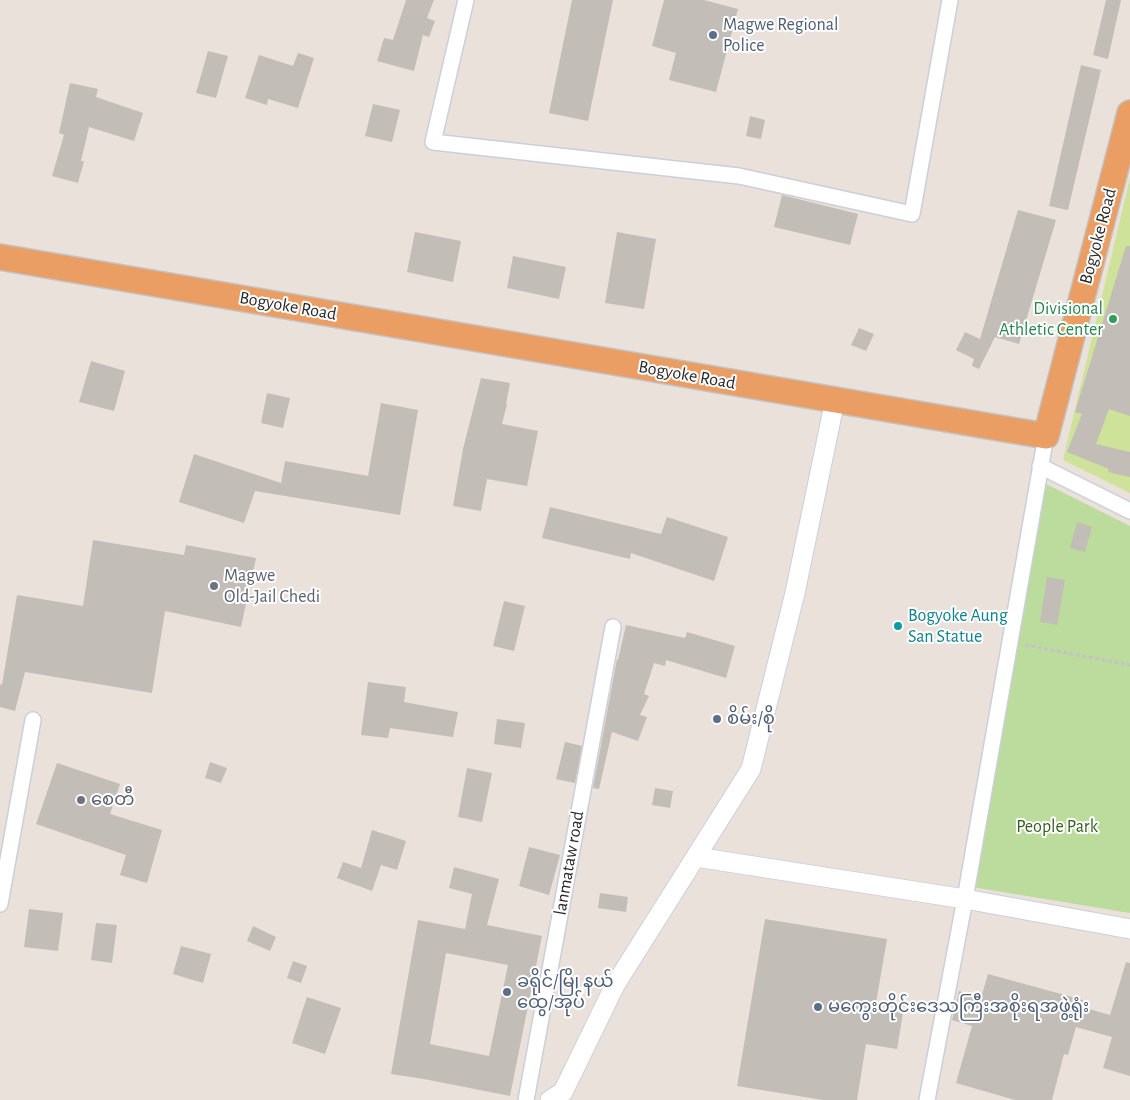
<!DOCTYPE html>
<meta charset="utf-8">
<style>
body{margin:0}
canvas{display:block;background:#eae1db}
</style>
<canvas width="1130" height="1100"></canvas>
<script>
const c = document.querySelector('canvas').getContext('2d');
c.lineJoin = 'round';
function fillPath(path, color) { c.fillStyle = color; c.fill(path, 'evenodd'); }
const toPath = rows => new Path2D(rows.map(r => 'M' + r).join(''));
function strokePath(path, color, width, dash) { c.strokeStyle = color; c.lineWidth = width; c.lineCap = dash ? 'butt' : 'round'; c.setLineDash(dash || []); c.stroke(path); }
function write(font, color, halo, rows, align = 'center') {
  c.font = font + ' "Alegreya Sans","Noto Sans Myanmar",sans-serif'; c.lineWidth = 4; c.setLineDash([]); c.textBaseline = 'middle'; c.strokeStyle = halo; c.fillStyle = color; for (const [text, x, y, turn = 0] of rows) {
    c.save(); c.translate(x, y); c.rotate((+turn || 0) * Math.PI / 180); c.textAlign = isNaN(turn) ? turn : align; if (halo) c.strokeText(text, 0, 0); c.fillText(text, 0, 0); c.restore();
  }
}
const green = toPath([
 [1046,484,1130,526,1130,913,972,887]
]);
const pitch = toPath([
 [1130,178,1130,493,1063,460]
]);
const building = toPath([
 [406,0,434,0,427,18,435,21,429,37,423,35,414,71,377,61,384,38,393,40],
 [572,0,613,0,588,121,549,113],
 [664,0,704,0,738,9,716,92,669,80,676,53,652,46],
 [1106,0,1121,0,1108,59,1093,55],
 [208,51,228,56,216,98,196,93],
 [298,53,314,58,298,108,268,99,267,105,245,98,259,55,293,66],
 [1081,65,1101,70,1068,210,1049,206],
 [70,83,98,89,96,97,143,113,134,141,89,127,81,161,84,161,78,183,52,176,64,135,59,133],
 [373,104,400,110,392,142,365,136],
 [750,116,765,120,761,139,746,136],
 [782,195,858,214,850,245,774,227],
 [1018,210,1056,220,1019,344,995,337,979,369,972,366,974,359,956,350,965,332,980,339],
 [415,232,461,241,453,282,407,272],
 [617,232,656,239,644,309,605,303],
 [1126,246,1130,246,1130,416,1109,409,1096,444,1130,452,1130,477,1108,472,1109,469,1067,452,1082,414,1075,412],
 [513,256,566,267,559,299,507,288],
 [859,328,874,334,866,351,851,345],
 [91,361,125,371,114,411,79,402],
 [481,378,510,383,506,404,507,404,502,424,538,431,527,486,487,479,481,511,453,506,463,449],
 [267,393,290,398,283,428,261,423],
 [381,403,418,410,400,515,255,491,244,523,179,502,194,454,281,483,285,461,368,476],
 [550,507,661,534,667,517,728,537,714,581,631,553,630,559,542,538],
 [1077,522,1092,527,1085,552,1070,548],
 [93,540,184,555,186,545,256,558,241,627,165,611,152,693,25,672,15,711,0,707,0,684,2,685,17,595,83,606],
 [1047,577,1065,580,1057,625,1040,622],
 [504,601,525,606,514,651,493,646],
 [626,625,685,638,687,632,735,646,726,678,666,660,665,666,654,663,644,694,649,696,640,715,647,717,638,741,612,732,599,789,593,788,617,659,618,660],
 [368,682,406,687,404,702,458,712,453,737,390,728,388,738,361,735],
 [497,719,525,723,521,748,494,744],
 [565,742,582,746,575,783,556,779],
 [210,762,227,768,221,783,205,778],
 [57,763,120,784,110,814,162,830,147,883,120,875,126,855,36,824],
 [467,768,492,773,482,822,458,817],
 [655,788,673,791,670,808,652,805],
 [372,830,406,841,397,870,381,865,372,891,337,878,343,862,361,868],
 [529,847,560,855,549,895,519,886],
 [454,867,499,879,487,925,542,936,510,1096,424,1079,391,1074,418,920,465,929,472,894,449,888],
 [446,953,508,965,489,1056,430,1044],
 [600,893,628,897,626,912,598,908],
 [29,909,63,913,58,951,24,947],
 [765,919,887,939,875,1009,903,1013,897,1049,866,1044,857,1100,823,1100,737,1086],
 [96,923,117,925,112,963,91,960],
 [253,926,276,937,270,951,247,941],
 [181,946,211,954,203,983,173,974],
 [293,961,307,966,301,983,287,978],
 [1126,962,1130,963,1130,1076,1103,1068,1112,1037,1076,1027,1068,1055,1064,1054,1052,1100,1015,1100,956,1083,972,1026,952,1020,959,991,981,998,988,974,1083,1000,1082,1007,1110,1015],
 [307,997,341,1008,325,1054,292,1043]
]);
const path = toPath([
 [1025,645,1130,665]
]);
const minor = toPath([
 [466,0,433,142,739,176,912,214,950,0],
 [1040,466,1130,511],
 [0,904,33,720],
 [526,1100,613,627],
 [927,1100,965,899,1046,436]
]);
const tertiary = toPath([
 [696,857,965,899,1130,929],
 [550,1100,563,1092,615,985,751,769,795,593,835,400]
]);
const trunk = toPath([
 [0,257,1046,436,1130,113]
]);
const markers = [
 [713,35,5,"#5c6f8a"],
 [1113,319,5,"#2e9e5b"],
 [214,586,5,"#6b7280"],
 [898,626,5,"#0f9aa8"],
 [717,719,5,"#5c6f8a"],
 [81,800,5,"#6b7280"],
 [507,992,5,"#5c6f8a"],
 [818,1007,5,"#5c6f8a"]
];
const serviceNames = [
 ["Magwe Regional",723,25],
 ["Police",723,46],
 ["စိမ်း/စို",727,719],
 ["ခရိုင်/မြို့နယ်",517,982],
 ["ထွေ/အုပ်",517,1003],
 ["မကွေးတိုင်းဒေသကြီးအစိုးရအဖွဲ့ရုံး",828,1007]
];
const streetNames = [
 ["Bogyoke Road",1098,236,-75],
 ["Bogyoke Road",288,306,10],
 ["Bogyoke Road",687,375,10],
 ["lanmataw road",569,863,-80]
];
const leisureNames = [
 ["Divisional",1103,309],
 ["Athletic Center",1103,330]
];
const worshipNames = [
 ["Magwe",224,576],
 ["Old-Jail Chedi",224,597],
 ["စေတီ",91,800]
];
const cultureNames = [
 ["Bogyoke Aung",908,616],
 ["San Statue",908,637]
];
const parkNames = [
 ["People Park",1057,827]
];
fillPath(green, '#bbdc9c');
fillPath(pitch, '#cee299');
fillPath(building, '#c2bdb7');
strokePath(minor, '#cacfd9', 18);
strokePath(tertiary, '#cacfd9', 21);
strokePath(trunk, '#c3c3c3', 28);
strokePath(path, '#c3c3c3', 3, [4, 2.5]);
strokePath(minor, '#fff', 15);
strokePath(tertiary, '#fff', 19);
strokePath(trunk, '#ea9e63', 25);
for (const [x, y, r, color] of markers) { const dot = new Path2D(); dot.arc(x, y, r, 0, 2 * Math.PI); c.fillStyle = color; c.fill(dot); strokePath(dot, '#fff', 2); }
write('18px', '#4e5e75', '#fff', serviceNames, 'left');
write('18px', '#282828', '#fff', streetNames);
write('18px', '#27864d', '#fff', leisureNames, 'right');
write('18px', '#5b616d', '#fff', worshipNames, 'left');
write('18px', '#0d838f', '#fff', cultureNames, 'left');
write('18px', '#365e1f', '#fff', parkNames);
</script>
